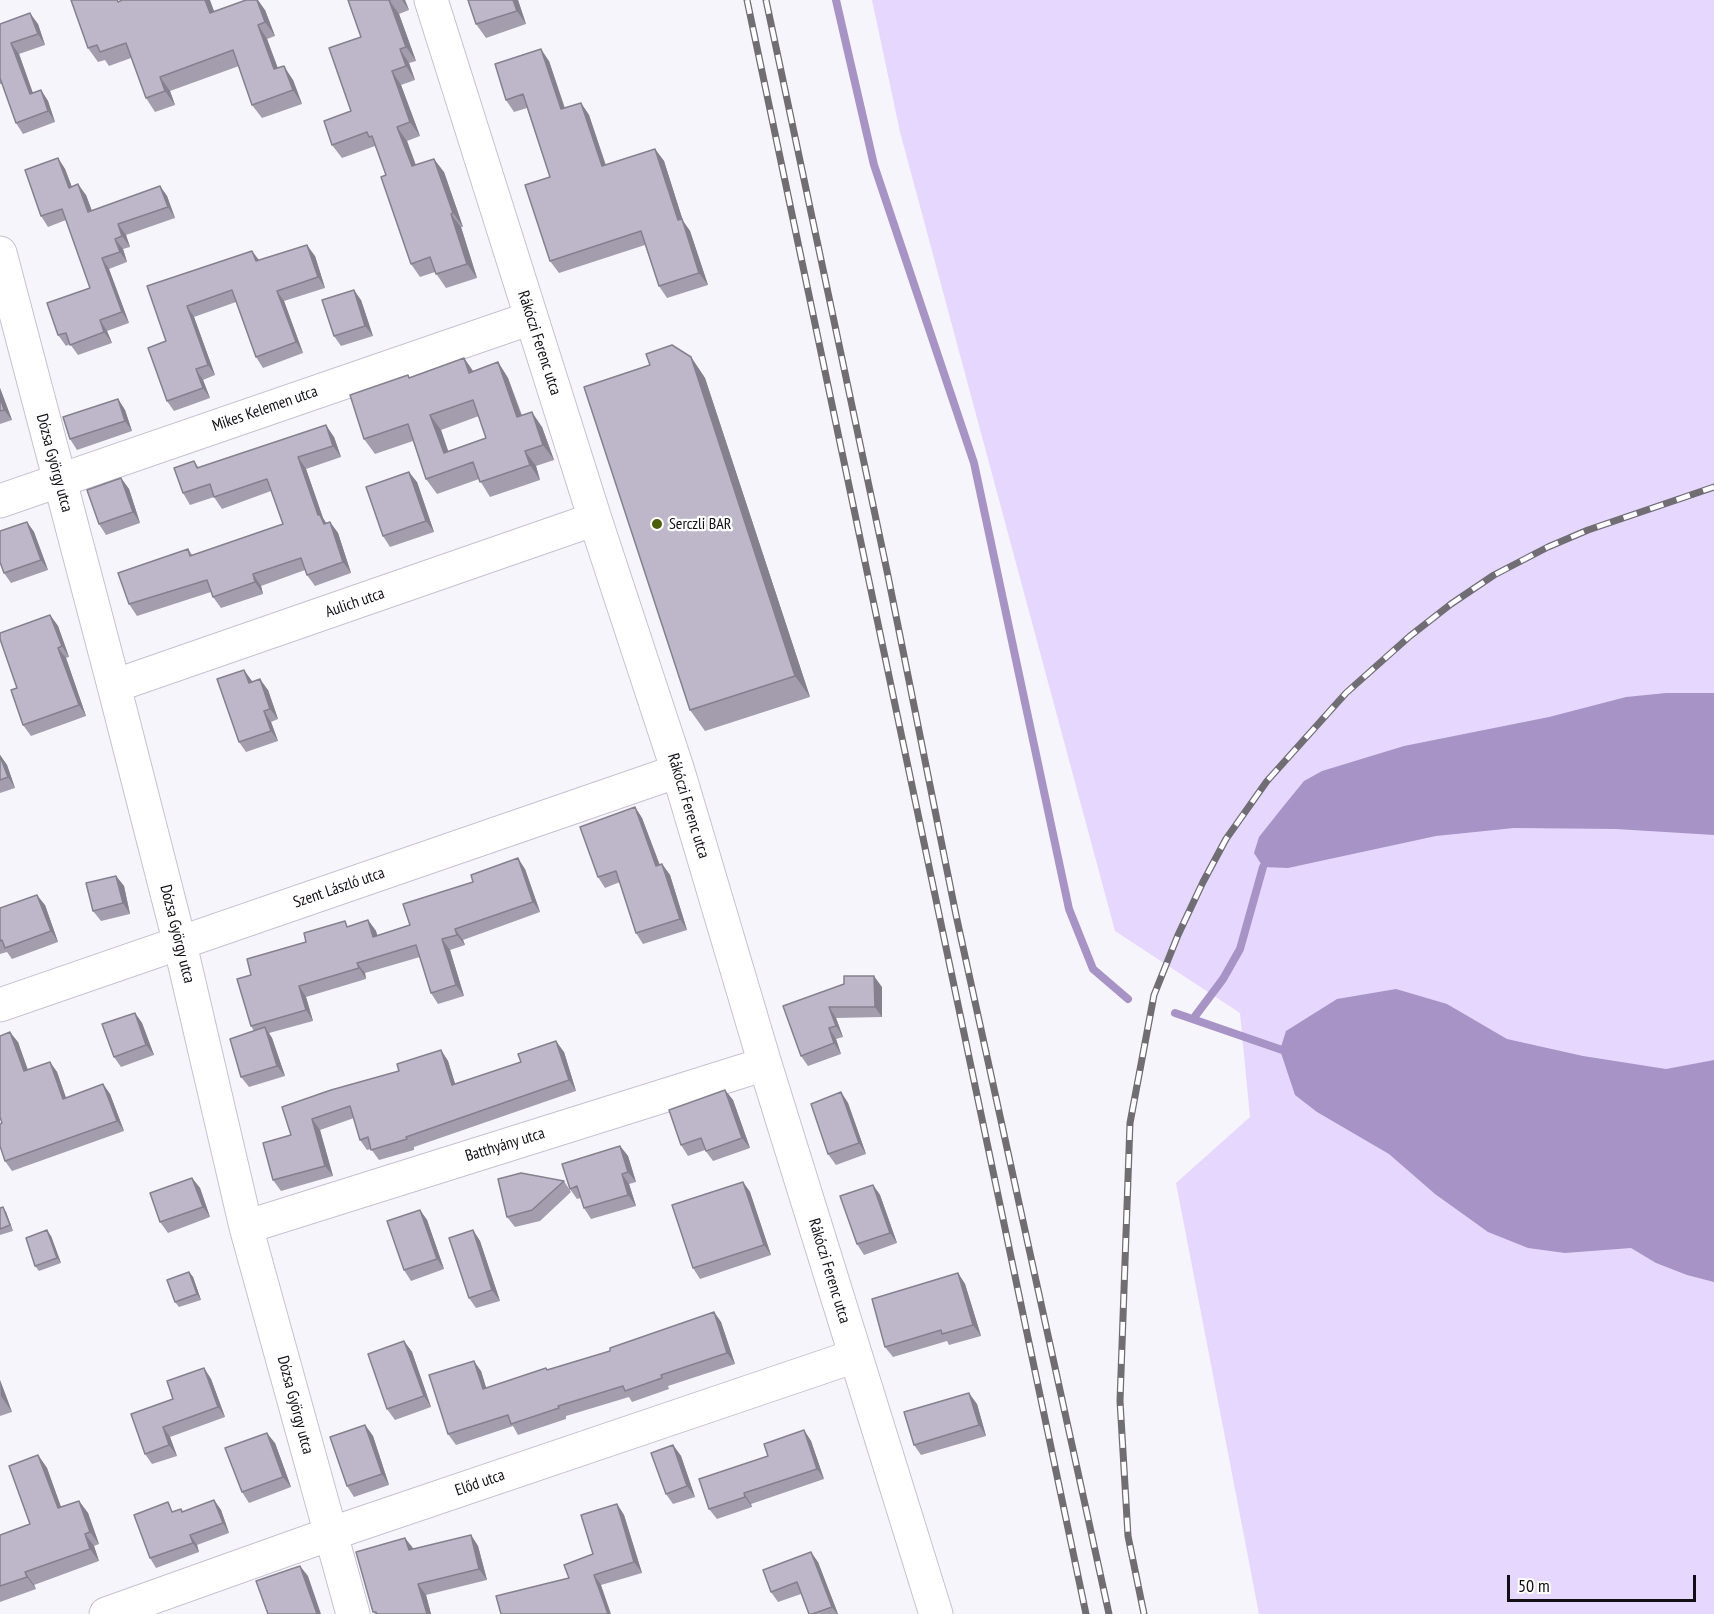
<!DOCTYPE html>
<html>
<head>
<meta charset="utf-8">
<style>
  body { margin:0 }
  #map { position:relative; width:1714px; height:1614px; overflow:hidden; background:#f7f5fc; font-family:"PT Sans Narrow",sans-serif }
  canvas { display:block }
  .scale { position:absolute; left:1507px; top:1575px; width:189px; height:27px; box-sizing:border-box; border:3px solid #110e14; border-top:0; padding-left:8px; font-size:18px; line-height:21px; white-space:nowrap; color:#110e14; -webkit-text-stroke:4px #fff; paint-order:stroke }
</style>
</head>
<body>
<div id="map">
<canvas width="1714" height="1614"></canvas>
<div class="scale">50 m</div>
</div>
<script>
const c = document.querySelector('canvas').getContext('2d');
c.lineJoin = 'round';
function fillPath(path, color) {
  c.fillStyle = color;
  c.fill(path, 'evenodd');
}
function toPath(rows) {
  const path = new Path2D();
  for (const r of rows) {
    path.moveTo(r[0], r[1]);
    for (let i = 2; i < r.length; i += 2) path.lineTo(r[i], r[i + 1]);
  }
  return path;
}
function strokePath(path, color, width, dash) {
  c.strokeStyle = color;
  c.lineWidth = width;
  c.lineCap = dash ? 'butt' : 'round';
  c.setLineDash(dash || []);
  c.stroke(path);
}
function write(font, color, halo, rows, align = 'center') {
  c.font = font + ' "PT Sans Narrow",sans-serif';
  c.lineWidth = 4.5;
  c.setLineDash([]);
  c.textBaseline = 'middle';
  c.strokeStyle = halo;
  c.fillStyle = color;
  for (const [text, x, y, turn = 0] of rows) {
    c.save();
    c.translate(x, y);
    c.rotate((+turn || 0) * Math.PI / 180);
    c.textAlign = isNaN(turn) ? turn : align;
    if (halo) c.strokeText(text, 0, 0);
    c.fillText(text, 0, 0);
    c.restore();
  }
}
fillPath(toPath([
  [872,0,1714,0,1714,1614,1259,1614,1176,1183,1250,1117,1240,1013,1115,931,900,132]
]), '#e6d7ff');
fillPath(toPath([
  [1666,693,1714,693,1714,835,1616,829,1514,828,1436,836,1288,868,1263,867,1254,853,1259,837,1282,808,1304,781,1322,771,1404,746,1549,717,1626,697],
  [1396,989,1447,1004,1507,1039,1583,1056,1666,1069,1714,1060,1714,1282,1687,1275,1656,1263,1631,1248,1565,1253,1528,1248,1488,1232,1435,1194,1389,1154,1317,1112,1295,1095,1280,1050,1286,1031,1337,999]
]), '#a893c6');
strokePath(toPath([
  [836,0,874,165,974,463,1069,909,1093,969,1128,999],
  [1175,1013,1288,1052],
  [1193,1019,1223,979,1240,949,1263,867]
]), '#a893c6', 8);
const minor = toPath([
  [431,0,595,519,678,771,765,1064,936,1614],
  [0,253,114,686,180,944,246,1227,353,1614],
  [0,501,531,318],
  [114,686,595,519],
  [0,1005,678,771],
  [246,1227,765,1064],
  [106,1614,330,1534,855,1356]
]);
strokePath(minor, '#c7c0d2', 35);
strokePath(minor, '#fff', 33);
const rail = toPath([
  [747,0,1086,1614],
  [766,0,887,571,956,915,1109,1614],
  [1144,1614,1128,1536,1120,1401,1130,1123,1154,995,1178,935,1203,882,1226,839,1267,781,1346,693,1410,636,1451,604,1494,575,1548,547,1588,530,1714,487]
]);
strokePath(rail, '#706d73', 7);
strokePath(rail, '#fff', 4.5, [14]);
fillPath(toPath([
  [348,0,405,0,409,10,399,14,416,61,409,63,415,80,401,85,420,136,407,141,416,165,444,172,463,227,461,227,477,278,446,288,435,272,420,277,411,264,386,175,375,146,342,158,332,145,351,111,361,37],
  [518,0,526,24,486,38,476,24],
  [265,10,275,36,267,39,278,68,293,80,302,104,262,118,252,105,239,66,170,91,175,105,155,112,146,98,131,58,109,66,105,60,98,62,88,48,214,11],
  [0,24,38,24,45,45,19,54,33,93,41,90,48,101,55,122,23,134,16,123,2,84,0,84],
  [549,61,565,108,581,103,589,115,606,165,655,149,664,161,683,221,690,231,708,285,667,298,659,286,645,245,559,273,550,261,550,177,527,108,514,112,506,100],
  [58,158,65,169,72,187,86,195,92,211,160,186,167,196,175,218,126,235,130,247,123,249,127,262,109,269,129,323,107,331,112,343,78,355,70,344,66,346,58,335,90,288,66,220,48,227,41,216],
  [252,251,259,260,315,256,325,288,284,301,303,353,263,368,256,357,236,302,194,317,215,375,203,380,210,398,174,411,167,401,166,341,147,286],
  [361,300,373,336,341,346,334,336],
  [691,357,705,378,810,697,705,731,690,710],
  [464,358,473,371,498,362,508,378,522,415,542,427,554,460,536,466,540,480,490,497,479,479,437,494,426,479,413,441,375,454,364,439,410,378],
  [479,416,486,438,448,451,441,430],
  [0,388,12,420,0,424],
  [118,399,125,410,132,431,77,450,70,439],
  [334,437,341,457,306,469,323,518,326,523,330,522,338,533,351,573,315,586,307,575,305,570,261,586,263,594,221,608,213,597,211,592,137,616,129,604,188,549,193,556,283,524,271,491,222,509,214,497,190,505,183,493,194,461,199,468],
  [121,478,129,489,140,523,106,535,99,524],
  [417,482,434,532,390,547,383,536],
  [27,522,34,532,48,570,11,583,4,573],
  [50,615,58,626,69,657,66,658,86,716,31,736,23,725,17,688],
  [244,670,252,682,268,690,278,719,271,722,278,741,246,752,239,742],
  [0,755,7,765,15,788,0,793],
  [635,807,642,818,660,865,662,864,670,875,687,930,643,944,636,933,620,882,605,888,598,877],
  [525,869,540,912,463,940,465,945,450,950,464,996,438,1004,431,993,420,957,365,973,366,979,306,997,313,1021,269,1033,272,1038,285,1076,249,1087,241,1077,254,1031,251,1026,251,975,306,942,349,926,368,920,376,931,377,936,410,925],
  [116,876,124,886,130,914,101,921,93,911],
  [45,905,58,942,12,959,7,952,0,954,0,908],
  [882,987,882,1017,836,1018,843,1037,836,1039,841,1054,808,1066,801,1056,783,1006],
  [135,1013,142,1023,154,1055,121,1067,114,1057],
  [18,1042,27,1070,50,1062,57,1072,66,1098,103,1084,110,1094,124,1131,12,1171,5,1161,2,1123],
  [441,1050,448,1061,455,1084,564,1052,576,1091,414,1147,414,1150,379,1160,371,1149,367,1150,360,1140,354,1118,320,1130,333,1176,281,1191,273,1180,291,1135,282,1107,399,1071],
  [725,1090,733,1100,750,1148,713,1161,705,1150,688,1156,681,1145],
  [841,1092,848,1103,866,1154,836,1165,828,1154],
  [620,1146,628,1156,636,1182,629,1184,636,1206,591,1219,584,1208,581,1198,577,1199,570,1189],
  [192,1178,200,1188,210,1217,168,1233,160,1222],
  [564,1181,571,1192,540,1221,515,1227,507,1217],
  [743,1182,750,1192,771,1255,700,1279,693,1268],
  [873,1185,880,1195,897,1243,864,1255,857,1244],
  [0,1208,6,1212,13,1231,0,1235],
  [420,1210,427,1220,444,1269,411,1281,404,1270],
  [473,1230,480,1241,500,1301,476,1308,469,1298],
  [51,1236,61,1263,39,1271,35,1266],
  [189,1272,193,1277,201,1300,179,1307,175,1302],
  [958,1273,965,1284,981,1336,949,1345,947,1341,893,1357,885,1347],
  [714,1312,721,1322,735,1364,668,1386,669,1389,632,1402,629,1397,566,1416,566,1419,518,1435,513,1426,456,1445,448,1434,481,1371,486,1388,610,1351],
  [404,1341,412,1352,431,1407,395,1420,387,1409],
  [204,1368,211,1379,225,1417,170,1437,177,1456,152,1464,145,1454,173,1399],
  [0,1380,12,1412,0,1416],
  [977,1404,986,1436,921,1455,914,1445],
  [365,1425,373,1436,389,1485,354,1497,347,1486],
  [804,1430,811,1441,824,1479,751,1504,752,1507,717,1519,709,1509,768,1456],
  [275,1443,291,1487,249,1503,242,1492],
  [673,1445,681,1456,695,1497,673,1504,666,1494],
  [38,1455,47,1468,61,1507,79,1501,88,1513,99,1544,94,1546,99,1561,34,1585,36,1589,0,1602,0,1535,30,1524],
  [214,1500,221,1510,229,1533,197,1545,199,1552,156,1568,150,1558,174,1511,181,1509,183,1512],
  [617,1504,624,1515,642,1573,601,1585,569,1578,593,1554],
  [471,1535,478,1546,487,1580,426,1595,431,1614,375,1614,373,1612,413,1549],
  [818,1562,838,1614,809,1614,801,1594,778,1602,771,1592]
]), '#a39dad');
fillPath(toPath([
  [205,0,210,0,220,27,210,13],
  [257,0,258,0,265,10,275,36,265,22],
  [389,0,399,14,416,61,406,47],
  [402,0,405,0,409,10],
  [513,0,518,0,526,24,517,11],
  [30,13,38,24,45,45,38,34],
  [258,25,267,39,283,83,274,69],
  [11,43,19,54,37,105,30,94],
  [400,49,409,63,415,80,406,66],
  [541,49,549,61,569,122,561,109],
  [284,66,293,80,302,104,293,90],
  [392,71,401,85,420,136,410,122],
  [160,77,170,91,175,105,165,91],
  [41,90,48,101,55,122,48,111],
  [581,103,589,115,610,179,602,166],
  [397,127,407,141,421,180,412,166],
  [655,149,664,161,683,221,690,231,708,285,699,273,678,220],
  [58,158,65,169,76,198,69,188],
  [434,159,444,172,463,227,453,213],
  [78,184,86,195,96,222,88,212],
  [160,186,167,196,175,218,168,207],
  [451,214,461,227,477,278,467,264],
  [118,224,126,235,130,247,122,236],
  [115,239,123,249,127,262,120,252],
  [307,245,315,256,325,288,318,277],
  [252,251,260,262,256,261],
  [102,258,109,269,129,323,122,312],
  [354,290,361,300,373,336,365,326],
  [277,291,284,301,303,353,296,342],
  [187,306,194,317,215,375,208,365],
  [100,320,107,331,112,343,104,332],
  [691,357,705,378,810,697,795,676],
  [464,358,475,374,469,373],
  [498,362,508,378,527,432,517,417],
  [196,369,203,380,210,398,203,388],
  [0,388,12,420,4,410,0,397],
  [118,399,125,410,132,431,125,421],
  [532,412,542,427,554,460,543,445],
  [430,415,441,430,454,468,444,453],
  [326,425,334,437,341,457,333,446],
  [525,451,536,466,540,480,530,465],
  [298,457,306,469,323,518,328,526,332,535,318,515],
  [409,472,417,482,434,532,426,521],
  [121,478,129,489,140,523,133,512],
  [27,522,34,532,48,570,41,560],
  [330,522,338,533,351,573,343,562],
  [253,574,261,586,263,594,255,582],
  [50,615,58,626,69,657,62,646],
  [58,648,66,658,86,716,79,705],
  [244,670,252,681,256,694,249,683],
  [260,679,268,690,278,719,270,709],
  [264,711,271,722,278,741,271,731],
  [0,755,7,765,15,788,8,777],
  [635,807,642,818,664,877,656,866],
  [518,858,525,869,540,912,533,902],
  [662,864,670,875,687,930,680,919],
  [116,876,124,886,130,914,123,903],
  [37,895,45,905,58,942,51,931],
  [368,920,376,931,381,947,373,937],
  [455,929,463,940,465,945,457,935],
  [442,939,450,950,464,996,456,985],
  [357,963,365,973,366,979,359,968],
  [874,976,882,987,882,1017,875,1007],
  [299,986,306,997,313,1021,306,1010],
  [829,1007,836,1018,843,1037,836,1026],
  [135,1013,142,1023,154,1055,146,1045],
  [265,1027,272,1038,285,1076,277,1066],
  [829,1028,836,1039,841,1054,834,1043],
  [10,1032,18,1042,32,1081,24,1071],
  [556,1041,564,1052,576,1091,569,1080],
  [441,1050,448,1061,459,1096,452,1085],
  [50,1062,57,1072,70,1109,63,1099],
  [103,1084,110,1094,124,1131,117,1121],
  [725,1090,733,1100,750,1148,742,1138],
  [841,1092,848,1103,866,1154,859,1143],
  [312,1119,320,1130,333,1176,325,1166],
  [620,1146,628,1156,636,1182,628,1172],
  [622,1174,629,1184,636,1206,628,1195],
  [192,1178,200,1188,210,1217,203,1207],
  [743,1182,750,1192,771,1255,764,1245],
  [873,1185,880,1195,897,1243,890,1233],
  [3,1207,6,1212,13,1231,10,1225],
  [420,1210,427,1220,444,1269,437,1259],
  [47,1230,51,1236,61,1263,57,1258],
  [473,1230,480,1241,500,1301,492,1290],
  [189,1272,193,1277,201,1300,197,1294],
  [958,1273,965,1284,981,1336,973,1325],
  [714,1312,721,1322,735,1364,727,1353],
  [404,1341,412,1352,431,1407,424,1396],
  [474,1361,481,1371,490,1400,483,1389],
  [204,1368,211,1379,225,1417,218,1407],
  [0,1380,12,1412,1,1396],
  [969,1393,977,1404,986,1436,979,1425],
  [365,1425,373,1436,389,1485,382,1474],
  [163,1427,170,1437,177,1456,169,1445],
  [804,1430,811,1441,824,1479,817,1469],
  [267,1433,275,1443,291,1487,283,1477],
  [673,1445,681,1456,695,1497,687,1486],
  [38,1455,47,1468,66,1521,58,1508],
  [744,1493,751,1504,752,1507,745,1497],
  [214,1500,221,1510,229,1533,223,1523],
  [79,1501,88,1513,99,1544,90,1532],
  [617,1504,624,1515,642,1573,634,1562],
  [85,1534,94,1546,99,1561,90,1549],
  [190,1535,197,1545,199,1552,193,1543],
  [471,1535,478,1546,487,1580,479,1569],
  [405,1538,413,1548,416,1561,409,1550],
  [811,1552,818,1562,838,1614,837,1614,832,1607],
  [300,1566,308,1576,321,1614,317,1614],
  [25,1572,34,1585,36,1589,27,1577],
  [594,1575,601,1585,611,1614,608,1614],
  [418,1584,426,1595,431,1614,427,1614]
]), '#85808d');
const building = toPath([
  [71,0,117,0,118,2,122,0,205,0,210,13,246,0,257,0,265,22,258,25,274,69,284,66,293,90,252,105,233,50,160,77,165,91,146,98,126,43,100,52,97,45,88,48,71,0],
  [348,0,390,0,389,0,406,47,400,49,406,66,392,71,410,122,397,127,412,166,434,159,453,213,451,214,467,264,436,274,430,257,411,264,381,177,386,175,372,136,369,137,367,132,332,145,324,121,351,111,329,48,361,37,348,0],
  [468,0,513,0,517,11,476,24,468,0],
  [30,13,38,34,11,43,30,94,41,90,48,111,16,123,0,78,0,24,30,13],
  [541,49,561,109,581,103,602,166,655,149,678,220,682,219,699,273,659,286,641,231,550,261,525,185,550,177,523,94,506,100,495,64,541,49],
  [58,158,69,188,78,184,88,212,160,186,168,207,118,224,122,236,115,239,120,252,102,258,122,312,100,320,104,332,70,345,66,333,58,335,47,303,90,288,62,209,41,216,25,170,58,158],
  [307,245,318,277,277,291,296,342,256,357,232,290,187,306,208,365,196,369,203,388,167,401,148,348,166,341,147,286,252,251,256,261,307,245],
  [354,290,365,326,334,336,322,300,354,290],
  [672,345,691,357,795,676,690,710,584,387,650,365,646,354,672,345],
  [464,358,469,373,498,362,517,417,532,412,543,445,525,451,530,465,480,482,473,462,426,479,408,424,364,439,350,395,408,375,409,378,464,358],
  [473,400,486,438,444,453,430,415,473,400],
  [0,397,4,410,0,411,0,397],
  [118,399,125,421,70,439,63,417,118,399],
  [326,425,333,446,298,457,318,515,320,515,324,524,330,522,343,562,307,575,301,558,253,574,255,582,213,597,207,580,129,604,118,573,188,549,190,556,283,524,267,479,214,497,210,484,183,493,174,468,194,461,197,468,326,425],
  [409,472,426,521,383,536,366,487,409,472],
  [121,478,133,512,99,524,87,490,121,478],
  [27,522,41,560,4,573,0,562,0,531,27,522],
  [50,615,62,646,58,648,79,705,23,725,11,690,17,688,0,639,0,633,50,615],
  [244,670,249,683,260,679,270,709,264,711,271,731,239,742,217,679,244,670],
  [0,756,8,777,0,780,0,756],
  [635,807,656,866,662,864,680,919,636,933,616,871,598,877,580,827,635,807],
  [518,858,533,902,455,929,457,935,442,939,456,985,431,993,416,945,357,963,359,968,299,986,306,1010,251,1026,237,979,251,975,247,959,306,942,304,933,345,921,347,927,368,920,373,937,410,925,403,904,473,882,471,875,518,858],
  [116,876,123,903,93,911,86,883,116,876],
  [37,895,51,931,5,948,2,940,0,941,0,908,37,895],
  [844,976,874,976,875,1007,829,1007,836,1026,829,1028,834,1043,801,1056,783,1006,844,984,844,976],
  [135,1013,146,1045,114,1057,102,1024,135,1013],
  [265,1027,277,1066,241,1077,230,1039,265,1027],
  [10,1032,24,1071,50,1062,63,1099,103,1084,117,1121,5,1161,0,1146,0,1124,2,1123,0,1117,0,1036,10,1032],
  [556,1041,569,1080,406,1137,407,1139,371,1150,368,1137,360,1140,350,1106,312,1119,325,1166,273,1180,263,1143,291,1135,282,1107,331,1090,399,1071,397,1064,441,1050,452,1085,521,1062,518,1054,556,1041],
  [725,1090,742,1138,706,1151,701,1138,681,1145,669,1110,725,1090],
  [841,1092,859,1143,828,1154,811,1104,841,1092],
  [620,1146,628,1172,622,1174,628,1195,584,1208,577,1186,570,1189,562,1164,620,1146],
  [521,1173,564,1181,532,1210,507,1217,498,1179,521,1173],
  [192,1178,203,1207,160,1222,150,1193,192,1178],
  [743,1182,764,1245,693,1268,672,1205,743,1182],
  [873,1185,890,1233,857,1244,840,1196,873,1185],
  [3,1207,10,1225,0,1229,0,1208,3,1207],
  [420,1210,437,1259,404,1270,387,1221,420,1210],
  [47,1230,57,1258,35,1266,26,1238,47,1230],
  [473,1230,492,1290,469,1298,449,1238,473,1230],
  [189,1272,197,1294,175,1302,167,1280,189,1272],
  [958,1273,973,1325,942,1334,941,1330,885,1347,872,1299,958,1273],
  [714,1312,727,1353,661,1375,662,1378,625,1391,623,1386,558,1406,559,1408,511,1424,508,1415,448,1434,429,1375,474,1361,483,1389,546,1368,547,1370,610,1351,610,1348,714,1312],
  [404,1341,424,1396,387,1409,368,1354,404,1341],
  [204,1368,218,1407,163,1427,169,1445,145,1454,131,1414,173,1399,167,1381,204,1368],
  [969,1393,979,1425,914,1445,904,1412,969,1393],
  [365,1425,382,1474,347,1486,330,1437,365,1425],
  [804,1430,817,1469,744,1493,745,1497,709,1509,699,1479,768,1456,764,1444,804,1430],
  [267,1433,283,1477,242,1492,225,1448,267,1433],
  [673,1445,687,1486,666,1494,651,1453,673,1445],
  [38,1455,58,1508,79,1501,90,1532,85,1534,90,1549,25,1572,27,1577,0,1586,0,1535,30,1524,9,1466,38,1455],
  [214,1500,223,1523,190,1535,193,1543,150,1558,134,1515,168,1502,172,1512,181,1509,182,1512,214,1500],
  [617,1504,634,1562,594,1575,608,1614,501,1614,496,1596,569,1578,564,1565,593,1554,581,1515,617,1504],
  [471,1535,479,1569,418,1584,427,1614,377,1614,376,1612,373,1612,356,1552,405,1538,409,1550,471,1535],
  [811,1552,832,1607,812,1614,809,1614,797,1582,771,1592,763,1570,811,1552],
  [300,1566,317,1614,268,1614,256,1581,300,1566]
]);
fillPath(building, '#beb7c9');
strokePath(building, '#85808d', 1.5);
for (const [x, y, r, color] of [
  [657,524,6,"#4b5f07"]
]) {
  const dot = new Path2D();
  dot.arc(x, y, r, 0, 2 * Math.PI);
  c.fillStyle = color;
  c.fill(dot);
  strokePath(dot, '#fff', 2);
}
write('16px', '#110e14', '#fff', [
  ["Rákóczi Ferenc utca",539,343,72],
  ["Mikes Kelemen utca",265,409,-19],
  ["Dózsa György utca",54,463,75],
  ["Aulich utca",355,603,-19],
  ["Rákóczi Ferenc utca",688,806,73],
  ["Szent László utca",339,888,-19],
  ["Dózsa György utca",177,934,76],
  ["Batthyány utca",505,1145,-17],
  ["Rákóczi Ferenc utca",829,1271,73],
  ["Dózsa György utca",295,1405,75],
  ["Előd utca",480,1483,-19]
]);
write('16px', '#110e14', '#fff', [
  ["Serczli BAR",669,524]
], 'left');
</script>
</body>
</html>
